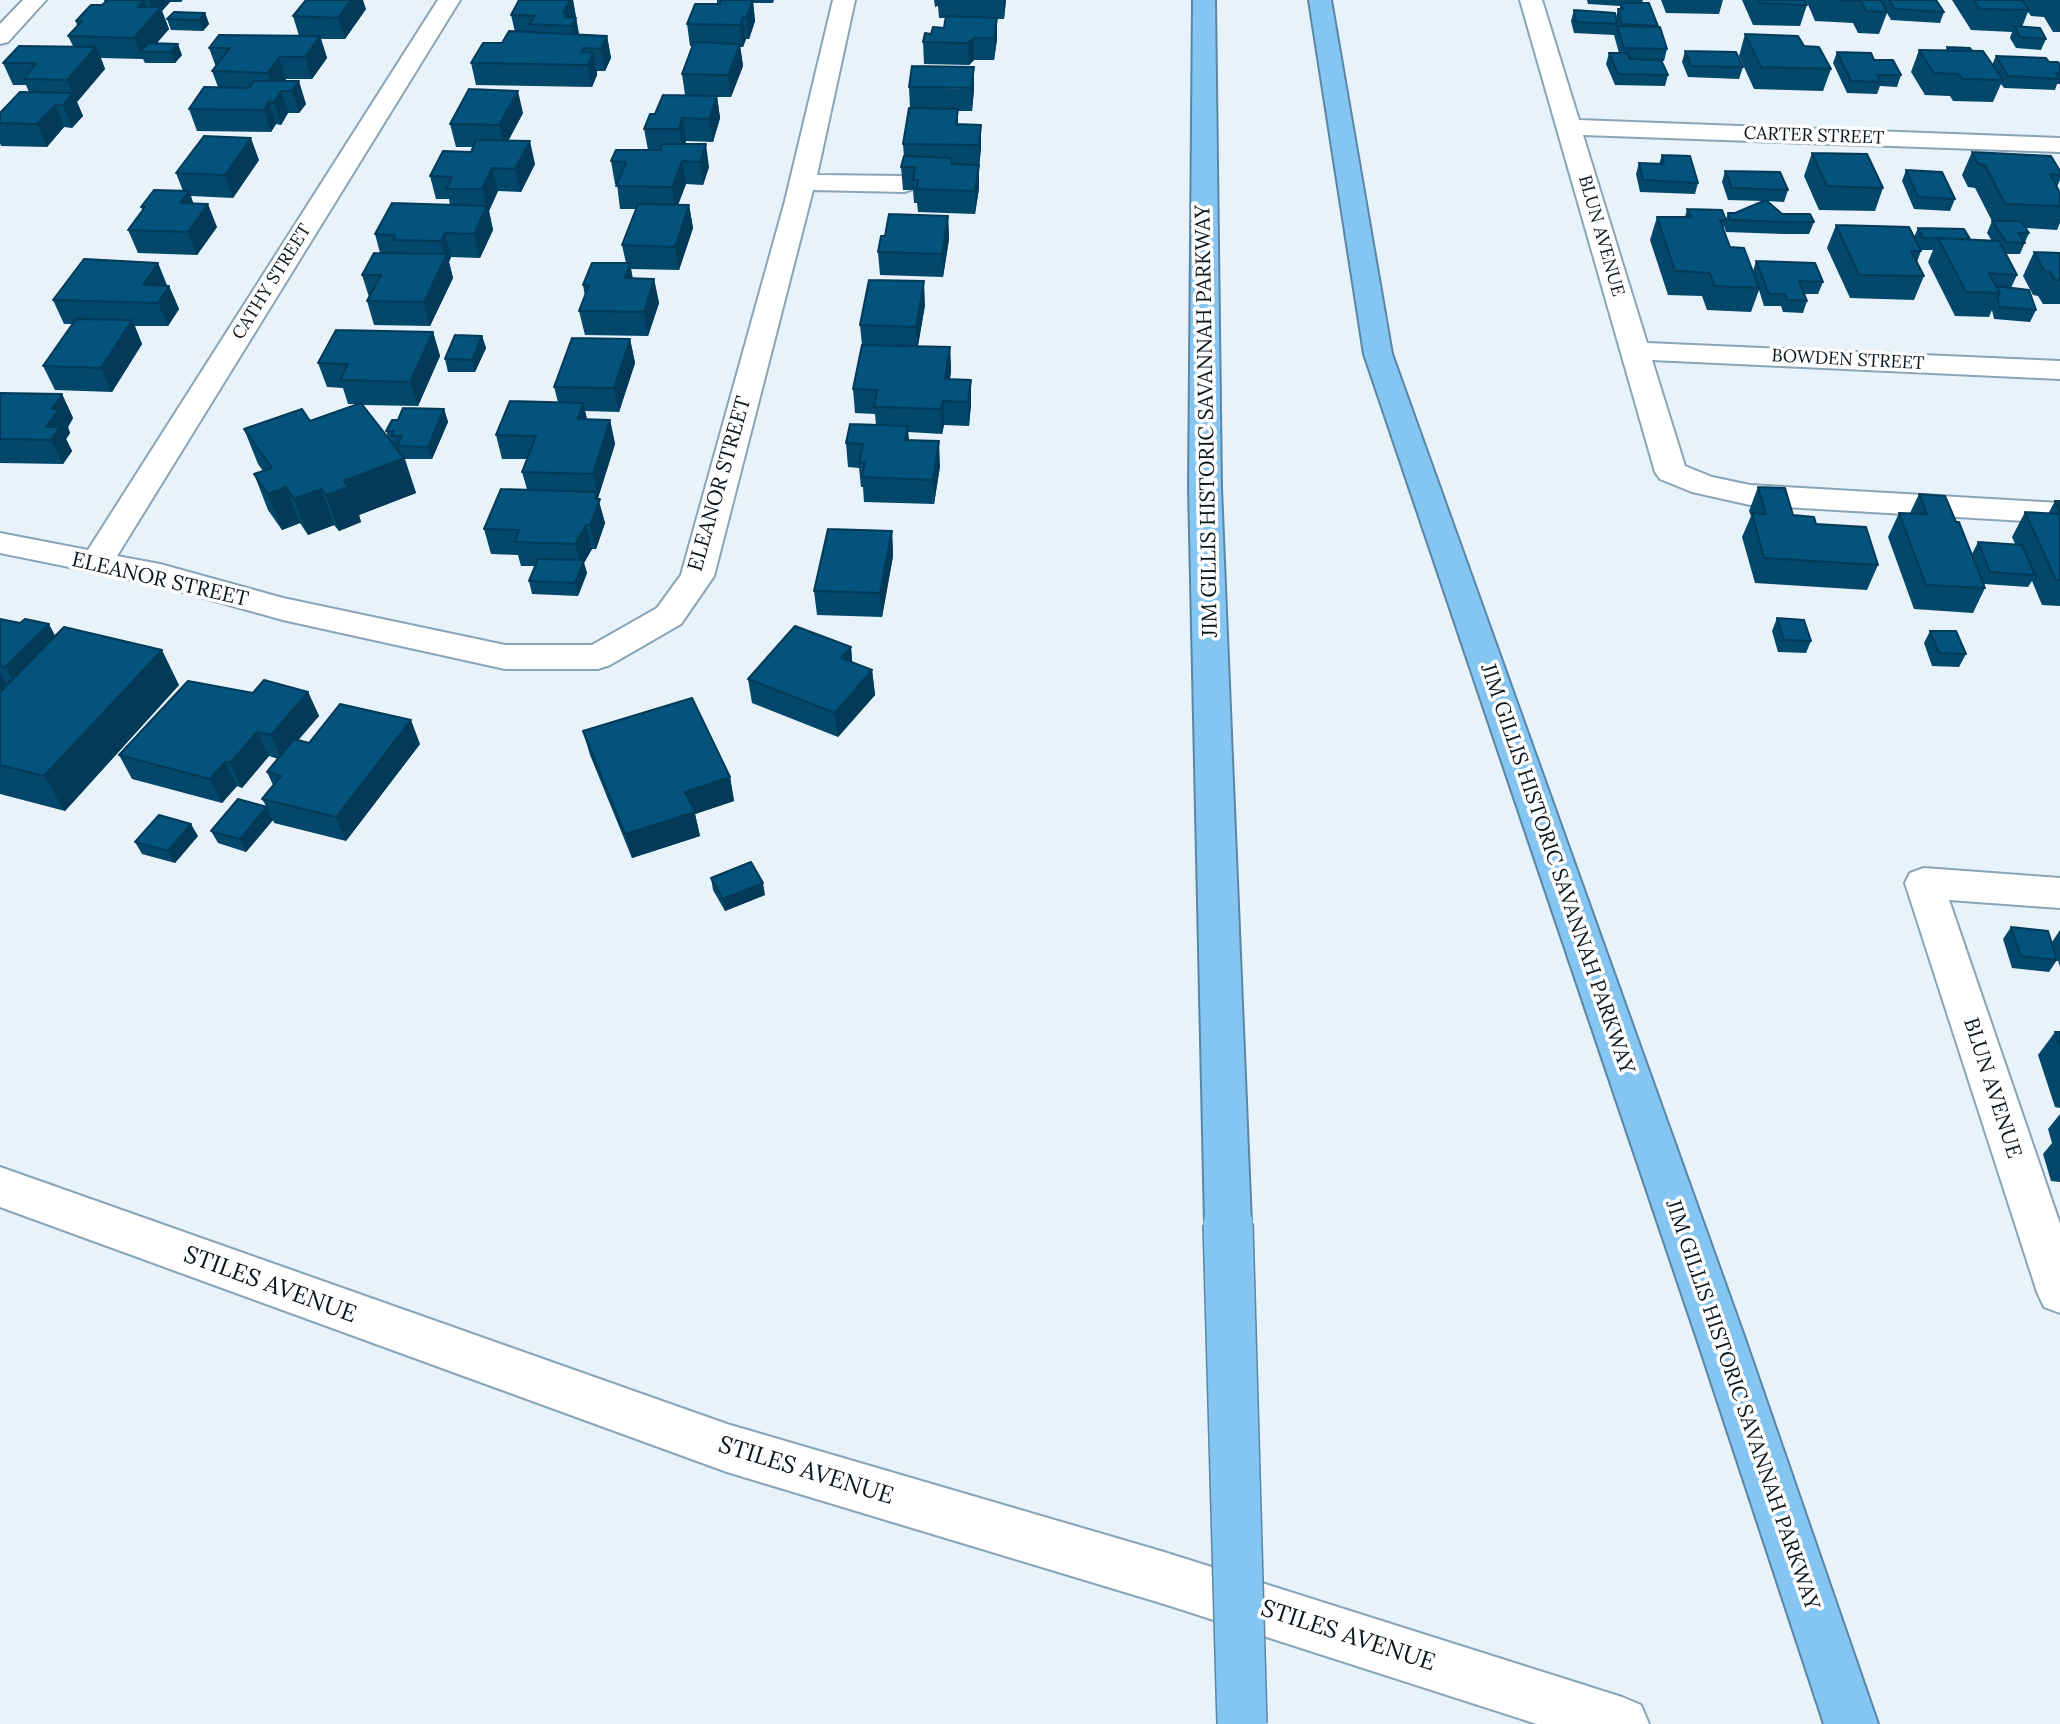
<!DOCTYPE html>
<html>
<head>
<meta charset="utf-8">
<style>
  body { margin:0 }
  canvas { display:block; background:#e7f2fa }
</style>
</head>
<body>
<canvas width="2060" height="1724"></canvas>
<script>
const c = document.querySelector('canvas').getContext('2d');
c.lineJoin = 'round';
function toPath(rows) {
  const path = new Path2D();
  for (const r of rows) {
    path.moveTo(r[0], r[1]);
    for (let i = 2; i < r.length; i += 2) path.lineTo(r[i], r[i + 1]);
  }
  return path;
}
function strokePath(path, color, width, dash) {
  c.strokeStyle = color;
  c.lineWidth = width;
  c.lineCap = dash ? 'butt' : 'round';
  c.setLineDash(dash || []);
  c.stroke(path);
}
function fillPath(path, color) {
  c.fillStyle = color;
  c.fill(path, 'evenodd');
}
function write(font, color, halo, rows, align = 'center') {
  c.font = font + ' Lora,serif';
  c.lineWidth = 7;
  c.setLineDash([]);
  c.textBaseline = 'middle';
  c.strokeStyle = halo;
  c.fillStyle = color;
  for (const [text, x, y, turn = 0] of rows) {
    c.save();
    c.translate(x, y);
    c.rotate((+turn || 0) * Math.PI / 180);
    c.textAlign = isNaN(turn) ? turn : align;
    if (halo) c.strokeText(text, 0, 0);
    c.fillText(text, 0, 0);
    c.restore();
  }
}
const minor = toPath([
  [23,0,46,0,8,42,0,44,0,24,23,0],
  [438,0,460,0,117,556,160,564,283,598,505,645,592,645,657,608,681,575,785,201,833,0,855,0,817,175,904,176,913,179,917,184,913,189,904,192,813,190,714,576,681,624,610,665,598,669,505,669,283,620,158,585,0,553,0,533,88,550,438,0],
  [1520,0,1542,0,1579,120,2060,138,2060,152,1583,135,1647,343,2060,361,2060,379,1652,360,1685,466,1712,477,1750,485,2060,503,2060,523,1750,505,1692,492,1660,479,1655,472,1520,0],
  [1924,868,2060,878,2060,908,1949,900,2060,1224,2060,1313,2044,1307,2037,1292,1905,883,1910,873,1924,868],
  [0,1167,727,1424,1164,1552,1622,1697,1641,1705,1649,1724,1537,1724,1164,1604,727,1472,0,1207,0,1167]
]);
const highway = toPath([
  [1193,0,1215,0,1221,488,1251,1224,1244,1238,1228,1244,1212,1238,1205,1224,1189,488,1193,0],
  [1309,0,1331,0,1392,354,1744,1336,1878,1724,1824,1724,1696,1336,1364,354,1309,0]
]);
strokePath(minor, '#8aa4b7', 4);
strokePath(highway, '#5a87a6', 4);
fillPath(minor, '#fff');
fillPath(highway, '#85c5f1');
const highwayBridge = toPath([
  [1228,1224,1242,1724]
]);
strokePath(highwayBridge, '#5a87a6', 52, []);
strokePath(highwayBridge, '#85c5f1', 49);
fillPath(toPath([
  [104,0,183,0,181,2,170,2,162,11,169,29,157,43,182,55,175,63,145,63,143,59,101,58,105,69,77,102,83,116,72,128,64,127,47,147,1,146,0,143,0,113,29,92,26,85,13,85,3,63,73,46,68,36,77,26,76,21,102,5,105,3],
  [573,0,579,35,607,36,611,58,605,71,597,71,597,75,592,87,476,85,471,63,502,43,515,32,511,15],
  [717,0,774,0,773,3,753,3,755,21,749,39,746,39,743,47,740,47,743,66,731,97,717,97,720,118,713,142,686,141,685,144,709,167,703,185,686,184,678,205,689,205,693,228,679,270,631,269,633,279,654,279,659,303,648,336,585,335,579,311,585,296,583,285,626,263,622,245,636,209,620,209,617,184,615,184,611,161,648,150,644,129,655,114,685,95,682,74,693,46,690,46,687,24,720,4,720,3,717,3],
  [934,0,1006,0,1004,19,997,19,997,39,994,60,974,60,969,65,924,64,923,42,931,34,944,28,945,18,939,18,938,6,935,7],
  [1587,0,1643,0,1642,3,1658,26,1667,49,1664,61,1661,61,1668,75,1665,86,1615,85,1606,64,1609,53,1619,53,1614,35,1574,33,1571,21,1574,10,1616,18,1618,9,1620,9,1620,6,1588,4],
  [1661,0,1723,0,1719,14,1666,13],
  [1742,0,1805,0,1807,5,1800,26,1753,25],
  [1806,0,1936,0,1944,12,1940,23,1891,20,1887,13,1879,34,1858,33,1853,23,1815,21],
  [1952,0,2060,0,2060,32,2053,32,2044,17,2031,16,2028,12,2022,27,2046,39,2041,50,2016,48,2010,38,2012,32,1971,30],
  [366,9,345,39,321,39,327,58,312,79,286,79,285,81,306,104,299,113,288,113,281,125,276,124,271,132,197,131,189,109,218,87,212,71,216,67,209,48,299,36,293,16],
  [205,13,209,24,203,31,171,30,167,19],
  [1745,34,1804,46,1831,69,1823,91,1754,89,1739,56],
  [1947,47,1972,51,1992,65,1996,56,2049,62,2060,65,2060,84,2057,84,2055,90,2004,88,2001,84,1993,102,1953,101,1950,96,1925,95,1911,72,1919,50,1946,51],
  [1685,51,1743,67,1739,79,1688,77,1682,62],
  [1837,52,1874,60,1901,75,1897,87,1880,86,1877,94,1847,93,1833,63],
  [909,87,974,89,972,111,958,111,958,124,981,147,979,168,979,188,975,214,918,212,917,203,914,203,913,190,903,190,901,167,904,157,903,144,910,108],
  [523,113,508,141,535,164,521,192,498,191,489,211,493,230,480,258,451,257,449,262,453,278,430,326,374,325,367,301,369,297,362,275,380,253,375,234,450,205,449,199,436,199,430,176,471,152,473,147,456,147,450,124],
  [1972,152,2060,171,2060,180,2057,187,2060,193,2060,223,2057,230,2026,228,2029,233,2020,254,2006,254,2017,275,2011,288,2036,310,2030,322,1994,319,1992,310,1989,317,1955,316,1928,262,1933,250,1920,250,1921,251,1917,262,1924,276,1914,300,1850,298,1827,248,1836,225,1914,237,1918,228,1969,240,1992,241,1987,233,1992,221,1975,188,1968,187,1962,175],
  [1812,153,1883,188,1875,211,1819,210,1804,176],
  [1662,155,1698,183,1695,194,1640,192,1636,174,1639,163,1659,164],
  [259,160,233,198,191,196,193,203,217,227,197,255,138,253,128,230,143,211,141,207,183,191,176,173],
  [1906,170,1955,199,1950,211,1914,209,1902,181],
  [1725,171,1788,190,1784,202,1767,201,1782,214,1814,222,1809,234,1784,234,1726,232,1724,226,1723,229,1730,247,1753,271,1756,261,1823,282,1818,294,1804,294,1807,301,1803,313,1783,312,1781,306,1764,306,1759,290,1751,312,1707,310,1702,296,1668,295,1650,240,1657,217,1685,217,1687,209,1726,219,1728,213,1735,213,1764,201,1728,200,1722,182],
  [948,216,949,239,943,277,880,275,878,252,885,236],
  [2034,252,2060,253,2060,304,2043,304,2038,296,2033,295,2023,276],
  [158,263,167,285,169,286,179,309,168,326,135,326,142,344,112,392,55,390,43,366,73,324,64,324,53,300],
  [925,305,918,346,950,347,951,371,950,380,971,404,969,426,944,425,942,434,908,432,909,440,940,466,934,504,864,502,863,487,861,487,859,468,848,467,846,443,876,425,875,414,855,413,853,389,862,345,860,325],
  [433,332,440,356,418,406,363,405,388,437,386,431,398,420,444,409,448,422,432,459,405,459,416,493,359,515,361,522,339,531,334,525,308,535,300,523,282,530,268,510,254,474,263,471,258,464,244,429,310,421,357,404,348,404,343,388,327,387,318,363],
  [482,336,486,348,475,372,448,372,445,359],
  [630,339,635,363,619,412,585,411,587,419,610,420,615,444,598,498,605,523,596,549,592,549,584,563,587,573,578,596,532,594,529,581,535,566,521,566,518,555,491,554,484,529,527,489,522,472,527,459,502,459,496,435,558,402,554,387],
  [0,393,62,394,73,418,68,427,70,433,66,439,72,451,63,464,0,463],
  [1758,487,1793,515,1816,524,1878,565,1867,590,1755,583,1742,537,1751,516,1749,511],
  [1919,494,1956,522,1972,554,1978,542,2015,544,2012,537,2025,512,2048,514,2055,501,2060,501,2060,606,2042,605,2032,581,2028,587,1984,584,1985,588,1973,613,1914,609,1888,537,1899,513,1910,513],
  [892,531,893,556,882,617,817,615,814,591],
  [1777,618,1811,641,1806,653,1778,652,1772,631],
  [0,619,55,636,179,685,65,811,0,794],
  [1930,631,1966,654,1959,667,1932,666,1924,643],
  [851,647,852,663,872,670,875,695,838,737,752,703,748,679],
  [308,692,319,716,298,740,309,743,420,744,346,841,274,823,273,820,246,852,218,843,211,831,266,806,262,799,273,785,267,772,278,759,269,756,242,788,237,786,222,803,132,779,119,755,253,693],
  [583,731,730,777,734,801,695,814,700,836,632,858,590,755],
  [198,836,175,863,142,854,135,842],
  [711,878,765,895,725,911,713,890],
  [2011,927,2057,960,2049,972,2012,968,2003,939],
  [2060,930,2060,967,2052,942],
  [2055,1032,2060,1032,2060,1108,2055,1107,2038,1055],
  [2060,1114,2060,1182,2051,1181,2043,1154,2052,1143,2048,1129]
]), '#03476b');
fillPath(toPath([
  [144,0,151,19,154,15,149,0,170,0,170,2,162,11,169,29,149,52,140,52,143,59,134,38,138,7],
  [351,0,363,0,366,9,345,39,338,18],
  [570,0,573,0,580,40,576,48,572,26,565,26,563,13],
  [753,0,755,21,749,39,746,18],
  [1003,0,1006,0,1004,19],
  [205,13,209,24,203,31,199,20],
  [743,17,746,39,743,47,740,25],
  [997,18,997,39,994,60,994,38],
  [320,36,327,58,312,79,305,57],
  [607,36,611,58,605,71,601,49],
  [974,38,974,60,969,65,968,43],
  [178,44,182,55,175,63,171,52],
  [740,44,743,66,731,97,728,75],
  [96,47,105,69,77,102,83,116,72,128,63,105,73,94,67,80],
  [593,53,597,75,592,87,588,65],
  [279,57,286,79,275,95,268,73],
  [974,67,974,89,972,111,971,88],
  [299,81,306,104,299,113,292,91],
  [281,91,288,113,281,125,274,102],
  [518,91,523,113,505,147,499,125],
  [717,96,720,118,713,142,709,119],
  [269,102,276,124,271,132,264,110],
  [55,105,64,127,47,147,37,124],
  [682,118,686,141,683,152,679,129],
  [981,125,981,147,979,168,979,145],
  [251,138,259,160,233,198,225,175],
  [530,141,535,164,521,192,515,169],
  [706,144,709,167,703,185,700,162],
  [682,161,686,184,676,210,672,187],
  [979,165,979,188,975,214,975,191],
  [492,168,498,191,489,211,493,230,480,258,474,234,487,208,482,189],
  [189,191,197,214,180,203],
  [208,204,217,227,197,255,188,232],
  [689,205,693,228,679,270,675,247],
  [948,216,949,239,943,277,942,254],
  [445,233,451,257,449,262,453,278,430,326,424,302,445,257,441,241],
  [158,263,167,287,143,285],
  [630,263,634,287,625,278],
  [654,279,659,303,648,336,644,312],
  [924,281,925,305,917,351,916,327],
  [169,286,179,309,168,326,158,303],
  [132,320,142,344,112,392,101,368],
  [433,332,440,356,418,406,410,382],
  [482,336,486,348,475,372,472,360],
  [630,339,635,363,619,412,614,388],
  [950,347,951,371,946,403,945,379],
  [971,380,971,404,969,426,968,402],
  [62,394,73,418,68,427,70,433,66,439,72,451,63,464,51,440,46,427,52,409],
  [943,401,944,425,942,434,941,409],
  [583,403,589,427,578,419],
  [444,409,448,422,432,459,428,447],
  [610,420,615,444,598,498,605,523,596,549,590,525,597,492,593,474],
  [908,426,909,450,905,440],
  [939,441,940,466,934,504,933,480],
  [404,458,416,493,359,515,361,522,339,531,326,495,344,481],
  [286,487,300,523,282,530,268,494],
  [321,489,334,525,308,535,294,499],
  [586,525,592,549,584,563,587,573,578,596,575,583,581,567,575,544],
  [892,531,893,556,882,617,880,593],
  [49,624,62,649,20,691,5,667],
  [851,647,853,671,841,658],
  [162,650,179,685,65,811,44,776],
  [872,670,875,695,838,737,835,713],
  [0,673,9,689,0,698],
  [308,692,319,716,282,759,271,735],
  [411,720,420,744,346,841,336,817],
  [257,732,269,756,242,788,230,763],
  [225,762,237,786,222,803,210,779],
  [730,777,734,801,695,814,700,836,632,858,625,834,685,792],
  [267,808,273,820,246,852,240,839],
  [191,824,198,836,175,863,168,851],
  [763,883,765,895,725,911,723,899]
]), '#023a57');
const building = toPath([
  [108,0,144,0,138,7,161,7,134,38,68,36,82,21,76,21,91,5,102,5,108,0],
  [306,0,351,0,338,18,293,16,306,0],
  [519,0,570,0,563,13,567,13,564,17,576,18,572,26,529,24,535,16,511,15,519,0],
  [721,0,753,0,746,18,743,17,740,25,687,24,695,4,720,4,721,0],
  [1758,0,1805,0,1807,5,1759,3,1758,0],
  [1838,0,1881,0,1887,12,1866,11,1861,1,1838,0],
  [1889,0,1936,0,1944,12,1895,9,1889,0],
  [1974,0,2022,0,2029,10,1979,9,1974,0],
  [1621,3,1649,3,1658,26,1622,24,1618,9,1623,9,1621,3],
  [1574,10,1615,13,1617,24,1576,22,1574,10],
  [174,12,205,13,199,20,167,19,174,12],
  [946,16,997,18,994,38,974,38,968,43,923,42,925,33,931,34,933,27,944,28,946,16],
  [1617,26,1660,27,1667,49,1624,48,1617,26],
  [2014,26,2040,28,2046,39,2020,37,2014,26],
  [509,31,607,36,601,49,583,48,582,52,593,53,588,65,471,63,483,43,502,43,509,31],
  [1745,34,1798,36,1804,46,1819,47,1831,69,1761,67,1745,34],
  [219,35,320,36,305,57,279,57,268,73,212,71,230,48,209,48,219,35],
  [694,42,740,44,728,75,682,74,694,42],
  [148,43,178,44,171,52,140,52,148,43],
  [19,46,96,47,67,80,24,79,36,63,3,63,19,46],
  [1947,47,1970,48,1972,51,1949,51,1947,47],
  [1919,50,1983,51,2003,80,1962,79,1959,74,1934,73,1919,50],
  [1685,51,1736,52,1743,67,1691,66,1685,51],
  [1837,52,1871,53,1874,60,1893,60,1901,75,1877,75,1881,82,1851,81,1837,52],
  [1609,53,1627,53,1630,59,1661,60,1668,75,1618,74,1609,53],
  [1996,56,2046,58,2049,62,2058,62,2060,65,2060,73,2056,73,2060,79,2008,76,1996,56],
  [912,66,974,67,971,88,909,87,912,66],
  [254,81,299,81,292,91,281,91,274,102,269,102,264,110,189,109,204,87,249,88,254,81],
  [469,89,518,91,499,125,450,124,469,89],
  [20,92,73,93,63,105,55,105,37,124,0,123,0,113,20,92],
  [663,95,717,96,709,119,682,118,679,129,644,129,650,114,655,114,663,95],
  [909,108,958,109,956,124,981,125,979,145,903,144,909,108],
  [204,136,251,138,225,175,176,173,204,136],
  [476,140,530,141,515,169,492,168,482,189,446,189,452,177,430,176,443,151,471,152,476,140],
  [662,144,706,144,700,162,682,161,672,187,616,186,626,162,611,161,616,150,660,150,662,144],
  [1972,152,2051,156,2060,171,2060,175,2050,174,2060,193,2060,206,2005,204,1985,165,1978,164,1972,152],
  [1812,153,1867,154,1883,188,1827,186,1812,153],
  [1662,155,1690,156,1698,183,1643,180,1639,163,1664,164,1662,155],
  [904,156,952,158,951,164,979,165,975,191,917,189,918,180,913,180,915,167,901,167,904,156],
  [1906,170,1942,172,1955,199,1918,197,1906,170],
  [1725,171,1780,172,1788,190,1732,188,1725,171],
  [154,190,189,191,180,203,208,204,188,232,128,230,145,207,141,207,154,190],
  [1766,200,1782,214,1810,214,1814,222,1788,222,1730,220,1728,213,1735,213,1766,200],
  [392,203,487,206,474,234,445,233,441,241,393,240,395,235,375,234,392,203],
  [638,204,689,205,675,247,622,245,638,204],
  [1687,209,1722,210,1726,220,1720,220,1730,247,1744,248,1759,288,1714,286,1710,273,1675,271,1657,217,1691,217,1687,209],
  [889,214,948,216,942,254,878,252,881,236,885,236,889,214],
  [1992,221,2021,221,2029,233,2018,233,2025,243,2006,242,1992,221],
  [1836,225,1909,227,1921,251,1911,251,1924,276,1859,275,1836,225],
  [1918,228,1964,229,1970,239,1923,238,1918,228],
  [1938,238,1999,241,2017,275,1989,273,2000,293,1966,292,1938,238],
  [2034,252,2060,253,2060,280,2055,280,2050,272,2045,272,2034,252],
  [374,253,447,254,424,302,367,301,381,275,362,275,374,253],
  [84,259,158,263,143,285,169,286,158,303,53,300,84,259],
  [1756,261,1815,263,1823,282,1799,281,1807,301,1787,300,1785,294,1769,294,1756,261],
  [592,263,630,263,625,278,654,279,644,312,579,311,589,285,583,285,592,263],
  [869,280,924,281,916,327,860,325,869,280],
  [1996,286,2029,290,2036,310,2000,307,1997,298,2000,293,1996,286],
  [76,319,132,320,101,368,43,366,76,319],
  [336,330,433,332,410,382,340,380,348,364,318,363,336,330],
  [455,335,482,336,472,360,445,359,455,335],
  [572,338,630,339,614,388,554,387,572,338],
  [862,345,950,347,945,379,971,380,968,402,943,401,941,409,874,407,877,390,853,389,862,345],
  [0,393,62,394,52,409,59,409,46,427,60,427,51,440,0,439,0,393],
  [510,401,583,403,578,419,610,420,593,474,522,472,536,436,496,435,510,401],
  [361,403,404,458,344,481,348,487,326,495,321,489,294,499,286,487,268,494,254,474,272,468,244,429,302,409,310,421,361,403],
  [403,408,444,409,428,447,397,446,402,436,391,436,394,431,386,431,392,420,398,420,403,408],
  [850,424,908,426,905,440,939,441,933,480,862,477,865,462,859,463,863,444,846,443,850,424],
  [1758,487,1785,488,1793,515,1814,517,1816,524,1866,527,1878,565,1764,558,1752,513,1766,514,1758,487],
  [501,489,597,492,595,499,600,499,590,525,586,525,575,544,515,542,519,530,484,529,501,489],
  [1919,494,1945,496,1956,522,1959,522,1985,588,1926,585,1899,513,1927,514,1919,494],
  [2055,501,2060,501,2060,511,2055,501],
  [2025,512,2060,514,2060,580,2056,580,2025,512],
  [828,529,892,531,880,593,814,591,828,529],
  [1978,542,2022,545,2035,575,1990,572,1978,542],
  [538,559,584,560,575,583,529,581,538,559],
  [1777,618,1804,620,1811,641,1784,640,1777,618],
  [0,619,20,623,25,619,49,624,5,667,0,666,0,619],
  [795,626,851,647,841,658,872,670,835,713,748,679,795,626],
  [64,627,162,650,44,776,0,765,0,692,64,627],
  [1930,631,1956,631,1966,654,1939,653,1930,631],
  [264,680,308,692,271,735,257,732,230,763,225,762,210,779,119,755,188,681,253,693,264,680],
  [692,698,730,777,685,792,695,812,625,834,583,731,692,698],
  [340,704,411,720,336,817,262,799,281,776,267,772,294,739,309,743,340,704],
  [238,799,267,807,240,839,211,831,238,799],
  [159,815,191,824,168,851,135,842,159,815],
  [751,862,763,883,723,899,711,878,751,862],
  [2011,927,2048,931,2057,960,2021,956,2011,927],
  [2055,1032,2060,1032,2060,1045,2055,1032]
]);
fillPath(building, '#03537c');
strokePath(building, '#023a57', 2);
write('18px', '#0b151c', '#fefefe', [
  ["CARTER STREET",1814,136,2],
  ["BLUN AVENUE",1601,236,74],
  ["CATHY STREET",272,282,-58],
  ["BOWDEN STREET",1848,360,3]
]);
write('21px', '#0b151c', '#fefefe', [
  ["JIM GILLIS HISTORIC SAVANNAH PARKWAY",1207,421,-91],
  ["ELEANOR STREET",720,484,-74],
  ["ELEANOR STREET",160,580,13],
  ["JIM GILLIS HISTORIC SAVANNAH PARKWAY",1557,869,71],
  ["BLUN AVENUE",1992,1088,72],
  ["JIM GILLIS HISTORIC SAVANNAH PARKWAY",1742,1405,71]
]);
write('24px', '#0b151c', '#fefefe', [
  ["STILES AVENUE",270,1285,20],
  ["STILES AVENUE",806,1471,17],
  ["STILES AVENUE",1348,1636,18]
]);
</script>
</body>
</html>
